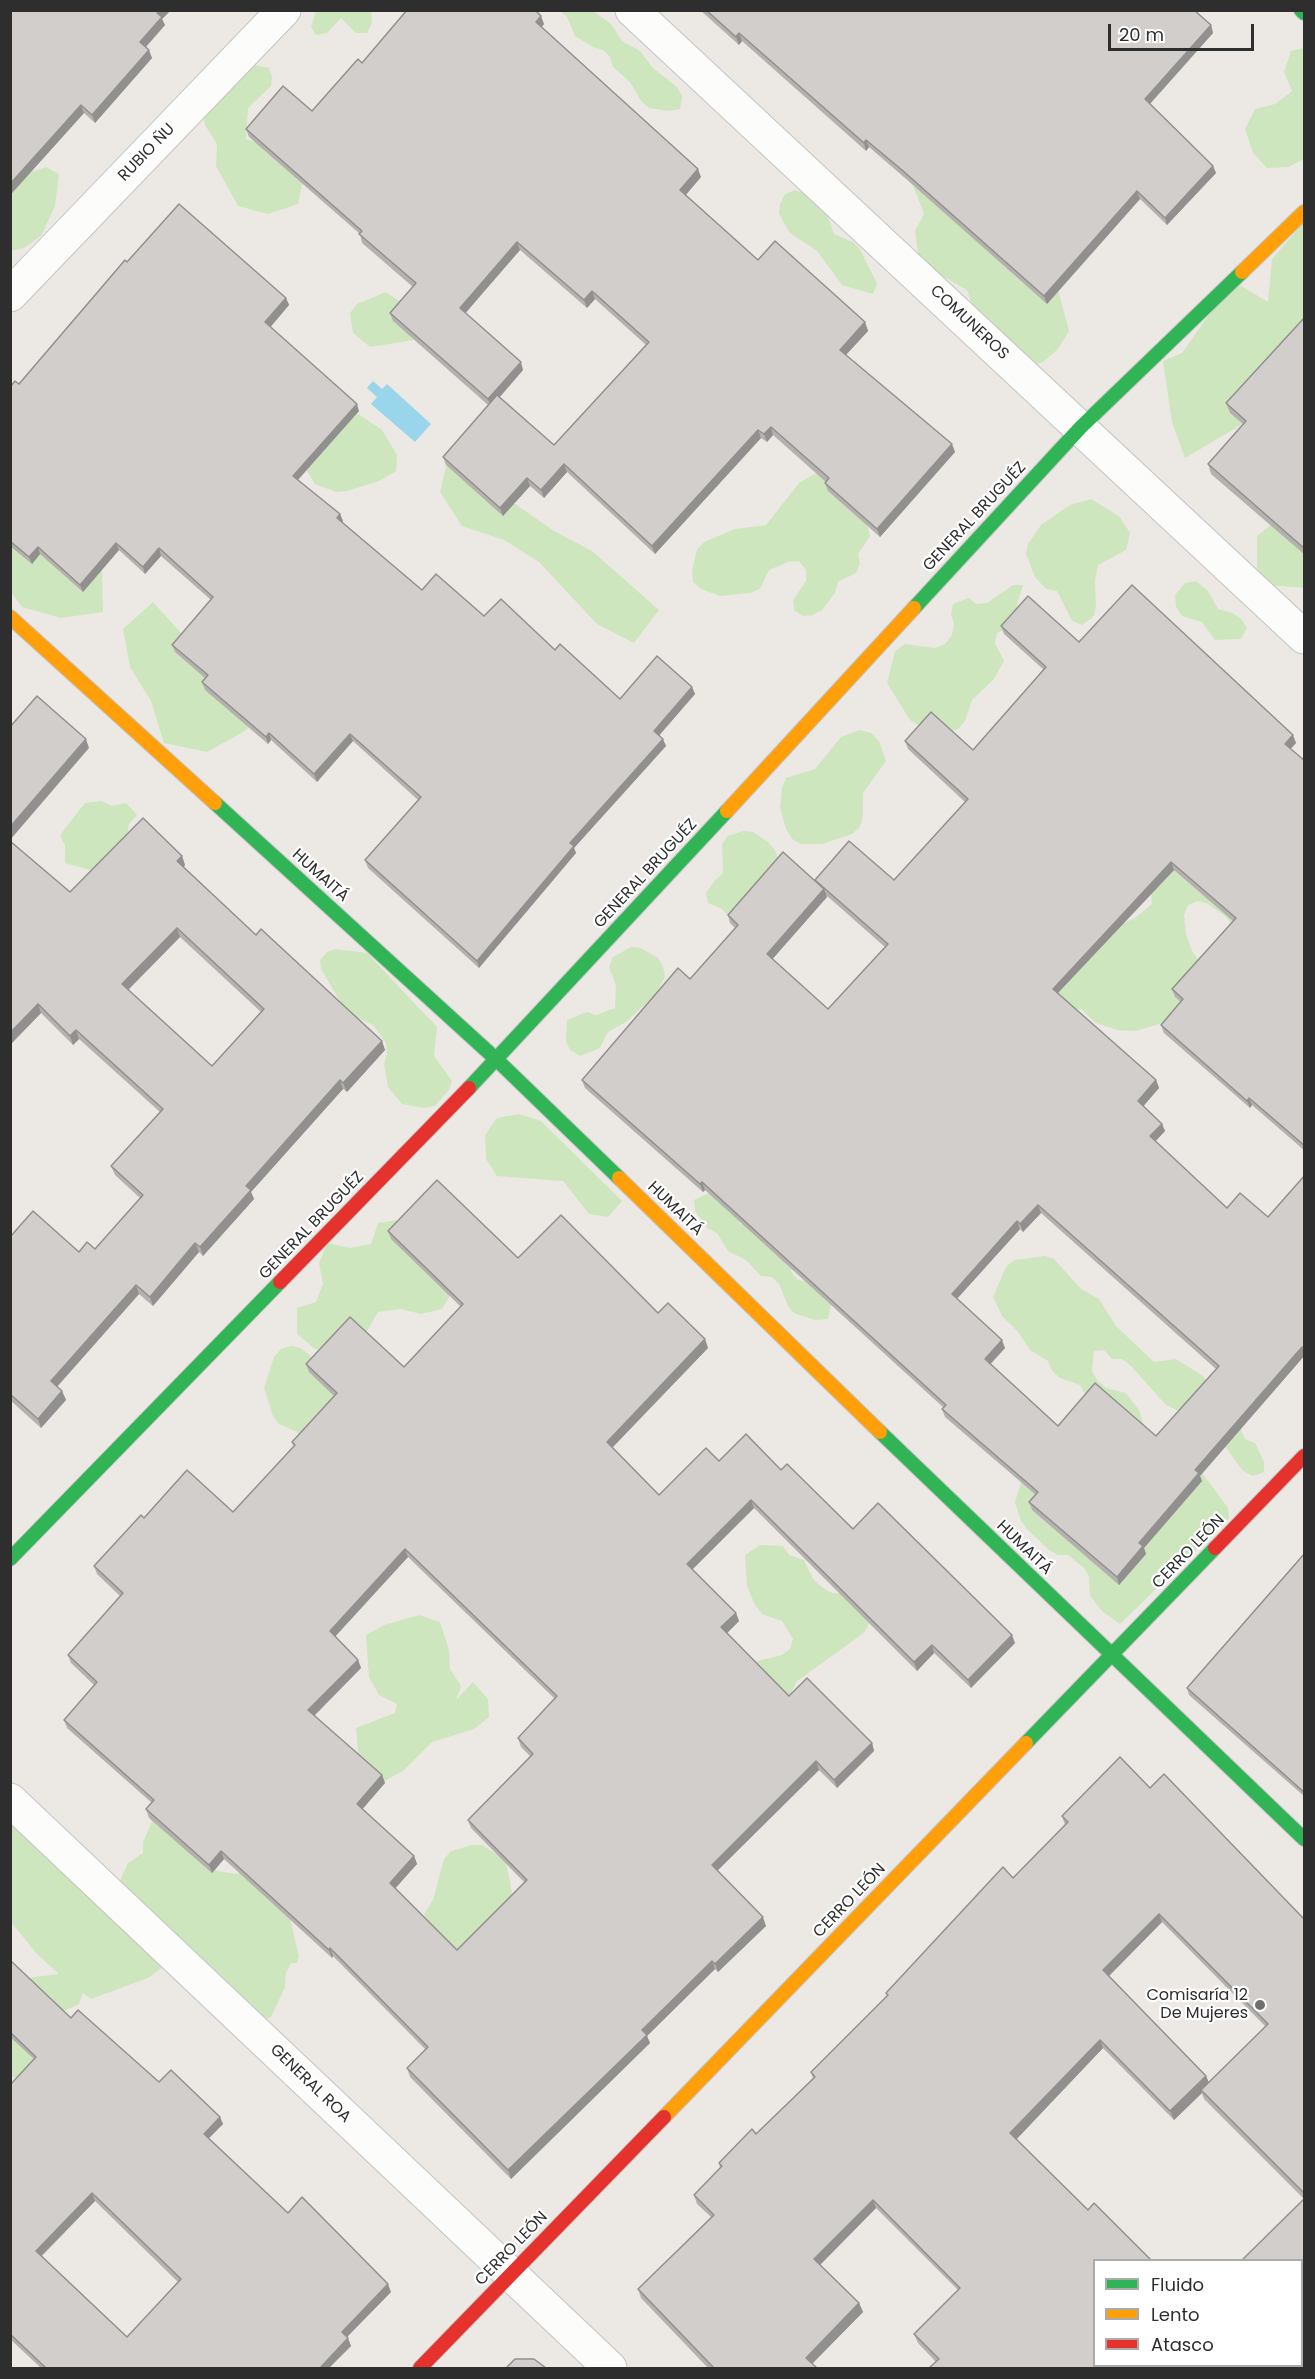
<!DOCTYPE html>
<html>
<head>
<meta charset="utf-8">
<style>
  body { margin:0 }
  #map { position:relative; width:1315px; height:2379px; overflow:hidden; background:#ece8e4; font-family:Poppins,sans-serif }
  canvas { display:block }
  .frame { position:absolute; inset:0; border:12px solid #2e2e2e; pointer-events:none }
  .legend { position:absolute; left:1093px; top:2259px; width:210px; height:108px; box-sizing:border-box; background:#fff; border:2px solid #ababab; margin:0; padding:8px 10px; list-style:none; font-size:18px; color:#2e2e2e }
  .legend li { display:flex; align-items:center; gap:12px; height:30px }
  .legend b { width:30px; border:2px solid #ababab }
  .scale { position:absolute; left:1108px; top:24px; width:146px; height:27px; box-sizing:border-box; border:3px solid #2e2e2e; border-top:0; padding-left:8px; font-size:18px; line-height:21px; white-space:nowrap; color:#2e2e2e; -webkit-text-stroke:4px #fff; paint-order:stroke }
</style>
</head>
<body>
<div id="map">
<canvas width="1315" height="2379"></canvas>
<div class="frame"></div>
<ul class="legend">
<li><b style="height:8px;background:#30b455"></b>Fluido</li>
<li><b style="height:8px;background:#ff9f0a"></b>Lento</li>
<li><b style="height:8px;background:#e5322d"></b>Atasco</li>
</ul>
<div class="scale">20 m</div>
</div>
<script>
const c = document.querySelector('canvas').getContext('2d');
c.lineJoin = 'round';
function fillPath(path, color) {
  c.fillStyle = color;
  c.fill(path, 'evenodd');
}
function toPath(rows) {
  const path = new Path2D();
  for (const r of rows) {
    path.moveTo(r[0], r[1]);
    for (let i = 2; i < r.length; i += 2) path.lineTo(r[i], r[i + 1]);
  }
  return path;
}
function strokePath(path, color, width, dash) {
  c.strokeStyle = color;
  c.lineWidth = width;
  c.lineCap = dash ? 'butt' : 'round';
  c.setLineDash(dash || []);
  c.stroke(path);
}
function write(font, color, halo, rows, align = 'center') {
  c.font = font + ' Poppins,sans-serif';
  c.lineWidth = 4.5;
  c.setLineDash([]);
  c.textBaseline = 'middle';
  c.strokeStyle = halo;
  c.fillStyle = color;
  for (const [text, x, y, turn = 0] of rows) {
    c.save();
    c.translate(x, y);
    c.rotate((+turn || 0) * Math.PI / 180);
    c.textAlign = isNaN(turn) ? turn : align;
    if (halo) c.strokeText(text, 0, 0);
    c.fillText(text, 0, 0);
    c.restore();
  }
}
fillPath(toPath([
  [371,10,372,23,367,33,356,33,341,18,327,33,316,35,311,27,316,11],
  [560,11,593,11,611,24,622,41,640,51,653,68,677,87,682,96,680,109,669,111,649,108,641,101,630,82,613,67,610,57,603,50,593,47,575,36,567,17],
  [1304,48,1304,159,1288,167,1267,168,1253,153,1245,129,1255,109,1275,104,1292,91,1284,72,1291,51],
  [249,64,269,68,272,77,271,86,248,108,246,139,292,154,302,184,298,204,268,214,238,206,216,166,217,144,205,125,203,115,215,98,226,95],
  [46,167,59,174,55,206,41,236,24,248,11,251,10,179],
  [909,175,1057,286,1069,331,1058,349,1043,362,1021,369,987,349,967,290,930,269,918,253,915,231,924,214],
  [795,190,815,198,827,214,834,234,853,242,860,249,877,284,873,294,842,285,817,251,790,233,779,214,780,204,785,194],
  [1304,222,1304,328,1260,388,1241,425,1185,458,1172,422,1163,361,1182,353,1233,281,1268,302,1272,259],
  [386,292,402,303,420,339,370,347,353,333,350,313,357,304],
  [357,413,382,430,397,455,396,471,379,481,347,491,336,492,315,484,303,465],
  [450,449,505,497,554,531,592,551,659,610,634,643,597,624,539,562,504,540,462,526,440,492],
  [818,472,865,516,870,536,858,554,860,563,856,573,838,582,835,593,822,610,813,615,803,616,794,610,793,600,806,581,806,570,799,561,788,562,769,570,760,589,750,593,720,596,701,589,693,582,692,570,697,550,704,542,735,529,766,525,799,483],
  [1091,499,1119,516,1130,533,1126,550,1098,565,1095,580,1096,606,1094,616,1082,625,1072,621,1057,591,1046,589,1035,577,1026,554,1028,544,1041,525,1070,505],
  [1274,522,1304,539,1304,588,1270,585,1262,578,1257,568,1257,536],
  [11,531,70,542,102,571,103,612,61,618,22,607,11,592],
  [1196,581,1208,591,1218,609,1233,613,1241,619,1247,628,1241,639,1215,640,1202,622,1182,616,1176,607,1175,595,1185,583],
  [1013,585,1023,585,1017,604,1017,624,997,633,995,643,1004,661,994,679,972,700,965,721,958,729,949,732,929,731,910,720,887,683,895,651,905,644,935,648,945,644,952,635,954,624,951,614,953,604,969,598,976,604,987,603],
  [153,602,181,633,219,613,275,707,243,732,207,752,164,743,151,701,130,667,123,629],
  [860,730,871,733,879,741,886,761,863,793,863,815,860,827,852,834,822,844,801,844,792,839,786,829,780,808,782,788,786,778,815,769,841,737],
  [101,801,112,806,126,803,137,815,129,824,125,846,94,871,65,863,65,846,60,835,85,803],
  [743,831,753,832,768,842,775,850,780,865,732,921,722,909,708,903,706,893,715,880,723,874,722,844,728,836],
  [1210,862,1239,933,1225,916,1208,904,1198,901,1188,905,1184,915,1186,935,1193,953,1200,961,1176,1019,1136,1031,1117,1030,1096,1023,1081,1009,1060,1010,1005,998,1085,940,1135,918,1152,904,1151,893,1169,869],
  [631,947,641,948,658,958,663,966,665,977,655,995,626,1022,608,1032,600,1048,580,1056,570,1050,566,1041,567,1020,587,1012,596,1015,615,1008,616,986,609,967,613,957],
  [336,949,367,953,437,1027,434,1056,452,1081,449,1090,435,1106,424,1108,402,1104,388,1087,384,1064,387,1054,386,1043,373,1025,353,1016,344,1008,321,969,320,960,327,952],
  [519,1114,541,1121,622,1201,608,1217,589,1214,563,1181,497,1176,486,1159,485,1135,497,1118],
  [713,1191,737,1214,740,1224,749,1225,792,1263,791,1272,798,1280,808,1282,832,1300,828,1319,815,1320,794,1313,788,1306,779,1284,772,1277,761,1276,746,1260,728,1251,717,1233,707,1228,695,1211,694,1200],
  [398,1220,419,1222,454,1289,442,1309,421,1314,401,1309,378,1312,356,1350,335,1355,315,1349,297,1334,297,1308,316,1302,323,1284,319,1263,327,1243,350,1248,371,1244,378,1223],
  [1045,1256,1054,1259,1081,1289,1099,1299,1116,1326,1154,1362,1176,1359,1203,1376,1220,1400,1243,1420,1241,1430,1245,1439,1255,1443,1264,1462,1264,1472,1253,1476,1243,1471,1224,1445,1184,1414,1166,1405,1131,1366,1122,1359,1112,1359,1104,1350,1094,1351,1092,1371,1097,1380,1106,1388,1126,1393,1139,1410,1146,1432,1197,1466,1228,1508,1229,1518,1120,1624,1102,1611,1090,1596,1089,1576,1084,1568,1068,1555,1058,1555,1049,1550,1027,1529,1021,1521,1015,1502,1021,1483,1030,1481,1085,1394,1080,1385,1060,1378,1052,1371,1048,1361,1030,1350,1018,1332,1002,1316,993,1297,1006,1267,1014,1260],
  [291,1346,301,1348,309,1355,330,1382,334,1393,329,1413,309,1451,297,1432,279,1424,273,1416,264,1388,274,1357,281,1349],
  [760,1545,783,1546,789,1555,804,1560,813,1579,822,1587,832,1593,853,1594,860,1603,869,1623,865,1632,796,1682,788,1701,750,1663,782,1655,790,1649,793,1639,782,1621,762,1614,755,1605,747,1586,745,1555],
  [419,1615,440,1622,449,1650,450,1669,461,1686,456,1700,473,1682,488,1699,489,1717,474,1729,432,1742,403,1771,377,1785,360,1772,356,1728,395,1713,397,1704,379,1695,369,1677,366,1635,384,1625],
  [154,1817,203,1855,217,1871,237,1874,258,1868,287,1906,299,1957,297,1963,291,1963,286,1973,285,1987,271,2017,246,2026,163,1967,148,1978,91,1999,83,1993,79,2004,62,2012,52,2039,18,2078,11,2077,10,1993,27,1978,59,1974,37,1954,11,1922,11,1824,116,1890,128,1863,143,1853,143,1842],
  [472,1845,482,1845,505,1860,510,1881,514,1910,495,1961,427,1949,435,1929,424,1914,433,1900,444,1859,451,1851]
]), '#cee6be');
fillPath(toPath([
  [373,381,382,389,387,384,431,424,415,442,371,404,377,397,367,388]
]), '#99d6ec');
const street = toPath([
  [632,10,1304,637],
  [10,295,284,10],
  [10,1800,610,2368]
]);
const fast = toPath([
  [1301,10,1304,13],
  [914,608,1081,427,1242,272],
  [215,803,497,1060,619,1178],
  [469,1088,727,811],
  [880,1432,1304,1839],
  [10,1559,280,1282],
  [1026,1743,1215,1548]
]);
const slow = toPath([
  [1242,272,1304,212],
  [10,617,215,803],
  [727,811,914,608],
  [619,1178,880,1432],
  [664,2117,1026,1743]
]);
const jam = toPath([
  [280,1282,469,1088],
  [1215,1548,1304,1456],
  [420,2368,664,2117]
]);
strokePath(street, '#c5c4c5', 35);
strokePath(fast, '#c5c4c5', 16);
strokePath(slow, '#c5c4c5', 16);
strokePath(jam, '#c5c4c5', 16);
strokePath(street, '#fcfcfb', 33);
strokePath(fast, '#30b455', 14);
strokePath(slow, '#ff9f0a', 14);
strokePath(jam, '#e5322d', 14);
fillPath(toPath([
  [10,10,171,10,162,19,165,25,146,47,152,58,95,123,84,113,12,193,10,192],
  [700,10,1194,10,1211,25,1213,33,1150,104,1213,166,1216,173,1167,225,1140,199,1047,304,905,178,869,147,866,151,742,41,739,45],
  [544,24,542,27,701,177,686,195,758,260,865,322,868,331,846,355,955,452,880,537,828,491,825,483,826,482,773,435,767,442,761,438,655,554,567,472,544,498,530,486,503,516,446,465,443,457,488,405,393,321,390,313,413,287,362,243,360,234,249,137,246,129,312,111,362,63],
  [520,250,587,308,595,299,646,345,554,445,500,397,523,370,465,313],
  [127,262,286,298,289,305,270,327,359,411,298,480,340,514,343,521,342,522,422,590,484,616,555,650,620,699,692,687,695,694,659,735,666,746,574,848,576,853,479,968,368,868,365,860,418,800,353,741,317,782,271,740,268,744,205,690,202,682,205,678,175,652,172,645,211,600,161,556,145,574,119,550,83,592,40,554,32,564,10,546,10,387,19,384],
  [1305,317,1305,555,1211,474,1208,464,1243,424,1230,413,1226,403],
  [1001,626,1079,642,1296,743,1290,749,1305,761,1305,1151,1252,1105,1250,1108,1164,1033,1161,1025,1181,1002,1175,997,1172,989,1233,921,1174,870,1058,993,1156,1080,1159,1088,1143,1106,1162,1124,1165,1131,1155,1141,1227,1208,1268,1217,1305,1175,1305,1355,1200,1476,1202,1481,1144,1548,1146,1554,1119,1585,1032,1510,1029,1502,1036,1495,945,1417,942,1409,944,1408,705,1190,703,1192,585,1088,582,1080,690,979,735,928,730,923,728,915,816,881,894,880,965,802,908,749,905,741,973,750,1044,670,1004,634],
  [826,895,885,947,828,1009,772,959,827,897],
  [1041,1213,1216,1369,1156,1436,1058,1426,991,1364,1005,1348,957,1299,1020,1229,1023,1232],
  [10,841,70,892,182,856,185,865,184,867,256,935,382,1041,385,1050,347,1092,343,1089,251,1192,254,1199,203,1256,199,1252,153,1306,139,1294,57,1387,62,1391,66,1400,41,1428,10,1400,10,1237,79,1252,95,1249,140,1198,115,1175,111,1166,160,1112,79,1039,73,1045,41,1013,10,1045],
  [180,937,261,1012,212,1066,128,990],
  [388,1231,518,1258,658,1313,705,1339,708,1348,612,1448,659,1495,719,1461,781,1470,853,1529,1015,1643,971,1688,934,1653,917,1671,754,1508,692,1569,736,1613,739,1621,727,1633,789,1696,872,1743,874,1751,837,1788,819,1770,717,1871,766,1926,718,1972,715,1969,647,2036,650,2043,511,2179,410,2077,407,2068,426,2050,333,1956,332,1958,224,1859,212,1873,149,1818,146,1809,152,1803,67,1728,64,1720,94,1685,71,1663,68,1655,120,1596,97,1574,94,1566,144,1518,233,1512,294,1447,292,1442,334,1396,309,1372,306,1364,404,1367,461,1307,391,1239],
  [408,1557,555,1699,518,1738,521,1747,530,1756,468,1820,471,1828,524,1882,457,1950,395,1888,417,1864,414,1856,362,1809,385,1783,382,1775,314,1716,361,1668,358,1660,335,1636],
  [1305,1553,1305,1797,1189,1695,1187,1688],
  [1150,1788,1305,1920,1305,2368,936,2362,918,2343,914,2334,958,2290,876,2208,820,2265,859,2303,863,2312,812,2364,817,2368,708,2368,641,2298,638,2289,711,2217,697,2204,694,2195,720,2168,719,2163,756,2134,813,2078,811,2072,887,1996,886,1993,1013,1878,1065,1825,1062,1816],
  [1162,1922,1266,2027,1209,2083,1206,2076,1109,1976],
  [1103,2048,1174,2120,1202,2093,1204,2099,1304,2199,1302,2366,1095,2260,1016,2139],
  [10,1960,71,2018,159,2082,220,2117,223,2124,209,2138,288,2213,391,2292,347,2337,351,2346,329,2368,41,2368,10,2339,10,2085,34,2059,10,2037],
  [95,2201,178,2282,127,2337,42,2256]
]), '#b4b1af');
fillPath(toPath([
  [160,10,171,10,162,19,165,25,143,50,140,42,157,13],
  [541,16,544,24,539,30,536,22],
  [1211,25,1213,33,1148,106,1145,99],
  [739,33,742,41,739,45,736,37],
  [149,50,152,58,95,123,92,115],
  [81,105,84,113,12,193,10,189,10,184],
  [866,140,869,147,866,151,864,143],
  [1213,166,1216,173,1167,225,1165,218],
  [698,169,701,177,683,198,680,190],
  [1137,191,1140,199,1047,304,1044,296],
  [517,242,520,250,463,316,460,308],
  [592,291,595,299,587,308,584,300],
  [286,298,289,305,268,330,265,322],
  [865,322,868,331,843,358,840,350],
  [521,362,523,370,491,407,488,399],
  [357,404,359,411,295,483,293,476],
  [771,427,773,435,767,442,764,434],
  [758,430,761,438,655,554,652,546],
  [952,444,955,452,880,537,877,529],
  [564,464,567,472,544,498,541,490],
  [527,478,530,486,503,516,500,508],
  [340,514,343,521,339,525,337,518],
  [116,543,119,550,83,592,80,585],
  [38,547,40,554,32,564,29,557],
  [159,548,161,556,145,574,143,567],
  [692,687,695,694,657,738,654,731],
  [269,733,271,740,268,744,266,737],
  [350,734,353,741,317,782,314,774],
  [1293,735,1296,743,1288,752,1285,744],
  [86,739,89,748,10,840,10,827],
  [663,739,666,746,574,848,576,853,479,968,477,961,570,843],
  [182,856,185,865,180,870,177,861],
  [1171,862,1174,870,1055,996,1053,989],
  [824,889,827,897,770,962,767,954],
  [177,928,180,937,125,993,122,984],
  [38,1004,41,1013,10,1045,10,1033],
  [76,1030,79,1039,73,1045,70,1036],
  [382,1041,385,1050,347,1092,343,1083],
  [340,1080,343,1089,251,1192,254,1199,203,1256,200,1247,246,1186],
  [1156,1080,1159,1088,1141,1109,1138,1101],
  [1249,1098,1252,1105,1250,1108,1247,1101],
  [1162,1124,1165,1131,1153,1144,1150,1136],
  [702,1182,705,1190,703,1192,700,1184],
  [1038,1205,1041,1213,1023,1232,1020,1224],
  [1017,1221,1020,1229,954,1302,952,1294],
  [195,1243,199,1252,153,1306,150,1297],
  [136,1285,139,1294,54,1390,51,1381],
  [705,1339,708,1348,610,1450,607,1442],
  [1002,1340,1005,1348,988,1366,985,1359],
  [1302,1347,1305,1355,1200,1476,1202,1481,1144,1548,1146,1554,1119,1585,1117,1577,1139,1543,1195,1470],
  [62,1391,66,1400,41,1428,38,1419],
  [751,1500,754,1508,690,1572,687,1564],
  [405,1549,408,1557,333,1639,330,1631],
  [736,1613,739,1621,724,1636,721,1627],
  [1012,1635,1015,1643,971,1688,968,1680],
  [932,1645,934,1653,917,1671,914,1662],
  [358,1660,361,1668,311,1719,308,1710],
  [872,1743,874,1751,837,1788,834,1780],
  [816,1761,819,1770,714,1874,712,1865],
  [382,1775,385,1783,360,1812,357,1804],
  [221,1851,224,1859,212,1873,209,1865],
  [414,1856,417,1864,393,1891,390,1883],
  [1159,1914,1162,1922,1106,1979,1103,1970],
  [763,1917,766,1926,718,1972,715,1964],
  [330,1948,333,1956,332,1958,329,1950],
  [712,1961,715,1969,647,2036,650,2043,511,2179,508,2170,642,2030],
  [1100,2040,1103,2048,1014,2142,1010,2133],
  [1206,2076,1210,2085,1201,2090,1202,2093,1174,2120,1170,2111],
  [220,2117,223,2124,206,2141,204,2134],
  [92,2193,95,2201,39,2258,36,2251],
  [873,2200,876,2208,817,2268,814,2259],
  [388,2284,391,2292,344,2340,342,2332],
  [859,2303,863,2312,809,2367,806,2358],
  [348,2338,351,2346,329,2368,320,2368]
]), '#92908e');
const building = toPath([
  [10,10,160,10,157,13,162,17,140,42,149,50,92,115,81,105,10,184,10,10],
  [407,10,535,10,541,16,536,22,698,169,680,190,758,260,775,241,865,322,840,350,952,444,877,529,825,483,829,478,771,427,764,434,758,430,652,546,564,464,541,490,527,478,500,508,443,457,497,395,554,445,649,342,592,291,584,300,517,242,460,308,521,362,488,399,390,313,416,283,359,234,362,231,246,129,283,86,312,111,358,59,362,63,407,10],
  [706,10,1194,10,1211,25,1145,99,1213,166,1165,218,1137,191,1044,296,902,170,866,140,864,143,739,33,736,37,706,10],
  [179,204,286,298,265,322,357,404,293,476,340,514,337,518,422,590,436,574,484,616,501,599,555,650,560,644,620,699,657,656,692,687,654,731,663,739,570,843,574,846,477,961,365,860,421,797,350,734,314,774,269,733,266,737,202,682,208,675,172,645,213,597,159,548,143,567,116,543,80,585,38,547,29,557,10,541,10,387,15,381,19,384,125,260,127,262,179,204],
  [1305,317,1305,549,1208,464,1246,421,1226,403,1305,317],
  [1132,585,1293,735,1285,744,1305,761,1305,1146,1249,1098,1247,1101,1161,1025,1183,999,1172,989,1236,918,1171,862,1053,989,1156,1080,1138,1101,1162,1124,1150,1136,1227,1208,1240,1193,1268,1217,1305,1175,1305,1349,1302,1347,1195,1470,1199,1473,1139,1543,1143,1546,1117,1577,1029,1502,1038,1492,942,1409,946,1405,702,1182,700,1184,582,1080,678,968,690,979,738,925,728,915,783,852,824,889,767,954,828,1009,888,944,815,880,849,841,894,880,968,799,905,741,931,712,973,750,1046,667,1001,626,1028,596,1079,642,1132,585],
  [1038,1205,1219,1366,1156,1436,1095,1383,1058,1426,985,1359,1002,1340,952,1294,1017,1221,1020,1224,1038,1205],
  [37,696,86,739,10,827,10,727,37,696],
  [143,818,182,856,177,861,256,935,261,929,382,1041,343,1083,340,1080,246,1186,251,1190,200,1247,195,1243,150,1297,136,1285,51,1381,62,1391,38,1419,10,1394,10,1237,33,1211,79,1252,87,1242,95,1249,143,1195,111,1166,163,1109,76,1030,70,1036,38,1004,10,1033,10,841,70,892,143,818],
  [177,928,264,1009,212,1066,122,984,177,928],
  [437,1180,518,1258,561,1215,658,1313,668,1303,705,1339,607,1442,659,1495,706,1448,719,1461,746,1434,781,1470,787,1464,853,1529,878,1503,1012,1635,968,1680,932,1645,914,1662,751,1500,687,1564,736,1613,721,1627,789,1696,807,1678,872,1743,834,1780,816,1761,712,1865,763,1917,715,1964,712,1961,642,2030,647,2035,508,2170,407,2068,428,2047,330,1948,329,1950,221,1851,209,1865,146,1809,154,1800,64,1720,97,1682,68,1655,123,1593,94,1566,141,1515,144,1518,187,1470,233,1512,295,1445,292,1442,337,1393,306,1364,350,1317,404,1367,463,1304,388,1231,437,1180],
  [405,1549,557,1696,518,1738,533,1754,468,1820,527,1880,457,1950,390,1883,414,1856,357,1804,382,1775,308,1710,358,1660,330,1631,405,1549],
  [1305,1553,1305,1793,1187,1688,1305,1553],
  [1120,1757,1150,1788,1164,1774,1305,1920,1305,2194,1201,2090,1268,2024,1159,1914,1103,1970,1206,2076,1170,2111,1100,2040,1010,2133,1088,2210,1094,2203,1151,2260,1095,2260,1095,2366,1302,2366,1302,2260,1242,2260,1305,2198,1305,2368,929,2368,939,2359,914,2334,960,2288,873,2200,814,2259,859,2303,806,2358,817,2368,714,2368,638,2289,714,2215,694,2195,722,2166,719,2163,752,2129,756,2134,815,2077,811,2072,888,1995,886,1993,1003,1867,1013,1878,1068,1822,1062,1816,1120,1757],
  [10,1960,71,2018,78,2010,159,2082,171,2070,220,2117,204,2134,288,2213,302,2197,388,2284,342,2332,348,2338,320,2368,46,2368,10,2334,10,2085,36,2057,10,2032,10,1960],
  [92,2193,181,2279,127,2337,36,2251,92,2193],
  [515,2359,534,2359,546,2368,506,2368,515,2359]
]);
fillPath(building, '#d1cecb');
strokePath(building, '#92908e', 1.5);
for (const [x, y, r, color] of [
  [1260,2005,6,"#706f6e"]
]) {
  const dot = new Path2D();
  dot.arc(x, y, r, 0, 2 * Math.PI);
  c.fillStyle = color;
  c.fill(dot);
  strokePath(dot, '#fff', 2);
}
write('16px', '#2e2e2e', '#fff', [
  ["RUBIO ÑU",147,153,-46],
  ["COMUNEROS",969,323,43],
  ["GENERAL BRUGUÉZ",975,517,-47],
  ["GENERAL BRUGUÉZ",646,874,-47],
  ["HUMAITÁ",320,876,42],
  ["HUMAITÁ",675,1209,44],
  ["GENERAL BRUGUÉZ",312,1226,-46],
  ["HUMAITÁ",1024,1548,44],
  ["CERRO LEÓN",1189,1552,-46],
  ["CERRO LEÓN",850,1901,-46],
  ["GENERAL ROA",310,2084,44],
  ["CERRO LEÓN",512,2249,-46]
]);
write('16px', '#2e2e2e', '#fff', [
  ["Comisaría 12",1248,1996],
  ["De Mujeres",1248,2014]
], 'right');
</script>
</body>
</html>
